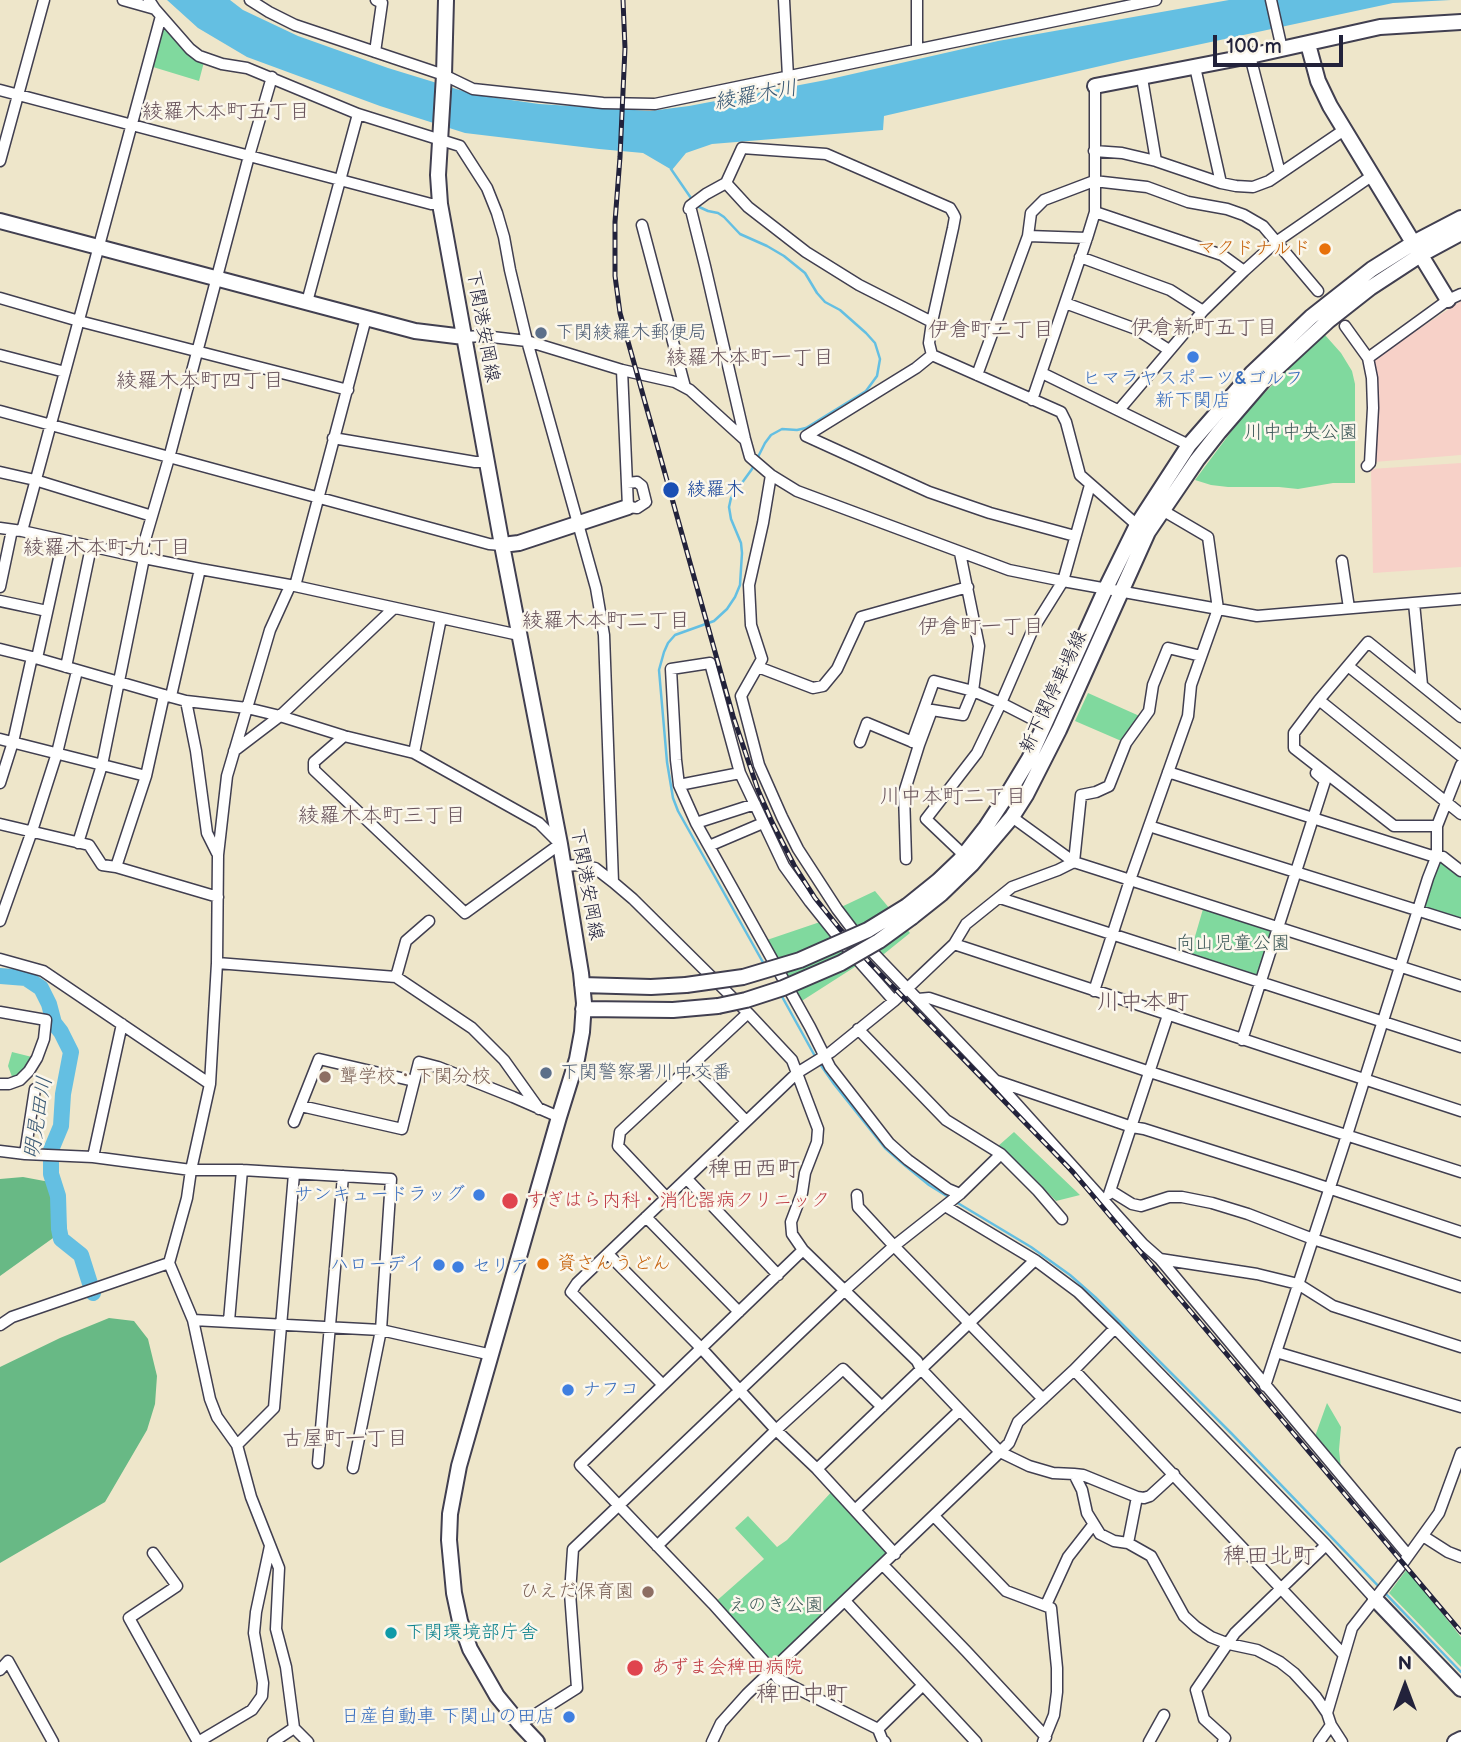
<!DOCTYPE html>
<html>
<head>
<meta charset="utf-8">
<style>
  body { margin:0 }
  #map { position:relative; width:1461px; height:1742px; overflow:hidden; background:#eee6ca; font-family:"Balsamiq Sans",sans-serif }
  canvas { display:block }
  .north { position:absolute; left:1370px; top:1651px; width:70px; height:70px; -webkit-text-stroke:5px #fbf7ec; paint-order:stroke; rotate:0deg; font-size:19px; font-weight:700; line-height:28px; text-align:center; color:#22223b }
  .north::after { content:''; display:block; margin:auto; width:24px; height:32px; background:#22223b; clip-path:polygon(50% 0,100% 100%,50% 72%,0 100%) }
  .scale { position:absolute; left:1213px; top:35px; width:130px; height:32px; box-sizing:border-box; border:4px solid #22223b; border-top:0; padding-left:9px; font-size:21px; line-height:24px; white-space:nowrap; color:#22223b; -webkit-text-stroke:5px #fbf7ec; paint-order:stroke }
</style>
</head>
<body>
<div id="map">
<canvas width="1461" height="1742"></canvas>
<div class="north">N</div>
<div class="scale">100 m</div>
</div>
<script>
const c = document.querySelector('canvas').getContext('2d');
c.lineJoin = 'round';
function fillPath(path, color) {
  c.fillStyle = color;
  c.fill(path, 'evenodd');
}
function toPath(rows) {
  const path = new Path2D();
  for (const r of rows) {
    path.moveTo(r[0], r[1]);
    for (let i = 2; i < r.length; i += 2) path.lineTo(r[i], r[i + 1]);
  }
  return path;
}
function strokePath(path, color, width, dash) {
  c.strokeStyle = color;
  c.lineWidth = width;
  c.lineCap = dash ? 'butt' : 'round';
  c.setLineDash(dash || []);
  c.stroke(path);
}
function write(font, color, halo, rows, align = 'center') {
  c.font = font + ' "Balsamiq Sans","Klee One",sans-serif';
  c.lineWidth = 5;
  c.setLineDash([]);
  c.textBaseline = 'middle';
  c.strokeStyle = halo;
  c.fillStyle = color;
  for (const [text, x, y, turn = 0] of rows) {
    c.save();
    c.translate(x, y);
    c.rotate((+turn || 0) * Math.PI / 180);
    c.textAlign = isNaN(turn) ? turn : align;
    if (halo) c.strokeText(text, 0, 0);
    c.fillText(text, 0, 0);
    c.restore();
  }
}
fillPath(toPath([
  [1461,301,1461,455,1374,462,1372,360],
  [1461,463,1461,567,1373,573,1371,469]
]), '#f7d1c8');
fillPath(toPath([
  [164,26,204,62,199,81,153,67],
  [1325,335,1341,353,1352,371,1355,384,1355,483,1333,483,1298,489,1279,487,1228,487,1211,485,1195,480,1245,413,1301,356],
  [1088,693,1144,718,1126,743,1075,721],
  [1439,858,1461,876,1461,921,1425,910,1423,906],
  [875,891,910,933,879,958,837,909],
  [1203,909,1274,931,1259,977,1189,957],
  [820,922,861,963,797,1004,761,942],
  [12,1052,36,1058,14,1082,8,1066],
  [1014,1132,1080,1195,1056,1201,1032,1176,997,1147],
  [1327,1403,1341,1427,1339,1450,1342,1477,1313,1442],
  [835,1488,895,1554,773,1671,713,1604,764,1559,735,1528,748,1516,777,1547,787,1540],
  [1407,1569,1461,1637,1461,1667,1389,1593]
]), '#80d99e');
fillPath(toPath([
  [23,1177,55,1183,60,1195,67,1228,0,1276,0,1179],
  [109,1318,134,1321,148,1339,157,1376,155,1404,147,1430,105,1502,0,1563,0,1367,60,1338]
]), '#68b985');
fillPath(toPath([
  [167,0,230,0,243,10,298,36,388,68,476,95,539,104,650,111,689,106,826,80,998,41,1229,0,1451,0,1393,3,1122,61,884,116,883,130,712,144,686,153,672,170,643,153,599,149,465,133,380,106,247,57,198,28]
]), '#64bfe2');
strokePath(toPath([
  [671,169,693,201],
  [697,206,708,211,718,213,724,217,740,234,767,246,784,256,805,273,817,293,825,302,840,310,866,333,875,343,880,359,877,376,866,391,806,428,797,430,782,429,771,435,765,443,752,469,731,498,729,507,731,519,741,543,742,553,740,585,735,597,727,609,714,621,675,635,668,643,664,652,659,670,667,762,673,798,678,811,765,966],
  [780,993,816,1058],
  [820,1064,834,1084,885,1148,902,1163,929,1185,950,1198],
  [956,1202,1031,1247,1070,1275,1095,1297,1232,1434,1461,1672]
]), '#64bfe2', 2.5);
strokePath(toPath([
  [0,976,26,978,41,988,49,1004,54,1023,61,1032,71,1052,63,1094,61,1126,51,1150,51,1174,58,1196,59,1229,61,1239,81,1255,93,1293]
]), '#64bfe2', 16);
const street = toPath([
  [123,0,155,9],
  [149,0,155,9,190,49,199,56,222,64,247,68,358,114,460,146,487,188,497,213,504,237,510,270,527,341,596,588,604,635,613,882],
  [250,0,269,12,295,25,444,75,473,89,603,103,655,104,1156,0],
  [784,0,788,77],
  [1271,0,1282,49],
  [917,49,917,0],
  [375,52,382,3,376,0],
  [1250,56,1280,173],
  [1195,67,1221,183],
  [1142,78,1156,161],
  [0,90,431,204,440,204],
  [1094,151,1122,153,1156,161,1221,183,1236,186,1253,187,1269,181,1344,130],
  [0,161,44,0],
  [726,183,748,207,806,252,859,285,932,322],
  [1095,212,1222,255,1244,271],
  [642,225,685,387],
  [1028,236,1087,238],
  [1080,257,1170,290,1203,311],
  [0,298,79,321,348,390],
  [307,302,358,114],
  [1065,303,1136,329,1169,350],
  [1345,326,1368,358,1372,378,1373,408,1370,463,1367,466],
  [464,337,483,336,527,341,622,370,675,382,690,390,744,439],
  [0,355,65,372],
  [932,355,929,343,932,322,953,228,955,217,953,213,950,208,826,154,742,148,726,183,706,194,690,206,689,209,691,210,705,266,745,439,750,457,771,475,797,491,1009,570,1063,581,1257,616,1461,599],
  [932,355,916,368,806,436,929,492,990,513,1075,536],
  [932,355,1061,412,1066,422,1080,475,1137,525],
  [1368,358,1448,300,1461,294],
  [622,370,628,507,637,508,646,502,642,486,637,482,627,483],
  [1042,373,1189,445],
  [977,375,1028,236,1031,213,1044,200,1094,181,1147,187,1188,202,1227,209,1244,215,1263,226,1318,291],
  [1032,400,1087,238,1095,212,1095,86],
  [1119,410,1203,311,1244,271,1276,242,1373,175],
  [0,411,489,544,502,545],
  [333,438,475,462,487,462],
  [0,472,35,480,152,516],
  [771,475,763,523,749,585,751,625,762,659,741,696,759,765,782,817,798,849,837,909,859,938,996,1081,1143,1244,1160,1259,1408,1555],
  [0,528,22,531,144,558],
  [22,531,161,16],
  [140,557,169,458,249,156,272,77],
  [1342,561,1349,608],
  [290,586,270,630,227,776,218,855,217,963,210,1084,191,1170,187,1198,169,1263,193,1320,210,1399,217,1417,237,1445,251,1497,279,1568,276,1629,286,1667,294,1728,308,1742],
  [295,586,366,318],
  [0,587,12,530],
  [0,601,47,611],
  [1414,603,1422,685],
  [0,649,32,657,164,695,186,701,247,708,280,716,344,736,414,753,539,823,560,844,465,913,314,770,314,762,344,736],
  [37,658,63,540],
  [1348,666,1461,756],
  [66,667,91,547],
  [758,667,813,688,823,686,837,669,861,617,968,587],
  [171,696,200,569,295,586,519,635],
  [1319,700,1461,814],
  [186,701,196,751,207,833,217,853],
  [0,739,146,776],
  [860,742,867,723,915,743],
  [912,742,934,681,973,691,1001,703,1044,725],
  [234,751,280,716,394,608],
  [414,753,441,618],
  [1168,772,1429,855,1443,857,1461,871],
  [0,783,13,742,32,657],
  [679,785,740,773],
  [1012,817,1074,862,1461,986],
  [696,823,755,804],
  [0,824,89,845,102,865,116,867,218,897],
  [1149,826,1461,924],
  [1437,826,1394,826,1294,748,1294,733,1319,700,1368,642,1461,717],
  [78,843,102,765,144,558,200,569],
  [709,846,763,823],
  [967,858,926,819,977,753,1001,703,1033,629,1063,581,1090,485],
  [906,859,904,793,919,745,932,710,963,715,973,691,979,646,960,553],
  [564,866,580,865,595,868,613,882,633,899,748,1013,792,1060,818,1129,817,1142,805,1173,802,1193,791,1222,792,1234,803,1250,917,1361,921,1369,1000,1452,1029,1466,1053,1473,1074,1474,1082,1490,1087,1513,1100,1534,1114,1541,1128,1543,1151,1556,1184,1616,1196,1627,1211,1637,1229,1644,1257,1650,1280,1662,1294,1673,1316,1697,1327,1713,1331,1725,1342,1742],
  [116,867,146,776,164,695],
  [1000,898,1461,1047],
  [0,921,32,831,57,753,77,671],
  [954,944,1461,1111],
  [0,959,43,971,210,1084],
  [217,963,396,977,472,1028,504,1060,539,1109],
  [396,977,406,941,429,921],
  [1094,991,1130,880,1188,716,1191,685,1218,609,1208,537,1162,510],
  [918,999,929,998,1150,1072,1461,1172],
  [894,1001,842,942,810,902,784,866,740,773,710,663,671,669,676,760,679,785,696,823,810,1027,830,1067,889,1143,908,1160,948,1189,960,1194],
  [0,1012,46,1020,44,1039,37,1058,29,1071,20,1080,9,1084,0,1084],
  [858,1029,946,1120,1001,1154,1038,1191,1062,1219],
  [1242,1040,1325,781,1316,773],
  [692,1065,746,1121],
  [997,1081,1132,1127,1144,1129,1295,1177,1461,1232],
  [301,1106,402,1129,419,1062,438,1067,513,1097,559,1117],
  [294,1122,319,1059,414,1081],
  [0,1151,25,1154,93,1157,191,1170,242,1170,391,1179,381,1330,353,1468],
  [25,1154,35,1089],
  [93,1157,122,1024],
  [687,1179,778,1275],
  [1111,1191,1132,1204,1141,1206,1169,1197,1182,1197,1212,1203,1248,1214,1313,1239,1461,1287],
  [1109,1194,1168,1015],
  [857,1195,858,1207,894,1246,1043,1399],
  [666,1197,618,1146,620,1132,748,1013],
  [945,1206,1035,1260,1078,1292,1115,1328,1326,1545,1375,1599],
  [646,1217,739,1312],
  [803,1250,580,1465,713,1604,773,1671,778,1679,878,1729,882,1739,885,1742],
  [608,1254,702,1349,776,1430,817,1469,895,1554],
  [1160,1259,1257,1274,1298,1284,1333,1306,1461,1347],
  [193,1320,381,1330,492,1355],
  [229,1321,242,1170],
  [0,1325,12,1317,169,1263],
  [1276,1352,1461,1407],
  [1074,1370,1344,1655],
  [662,1384,571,1292,577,1283,797,1073,831,1052,894,1001,954,944,966,924,1012,887,1058,870,1074,862,1081,795,1096,792,1109,786,1126,743,1149,711,1153,685,1168,648,1201,656],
  [1265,1386,1347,1135,1428,878,1437,855,1437,826,1461,765],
  [237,1445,274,1408,294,1174],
  [318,1463,343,1176],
  [817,1469,1035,1260],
  [1074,1474,1083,1475,1137,1497,1144,1498,1150,1496,1174,1474],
  [855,1510,960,1410],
  [934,1516,1006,1591,1051,1608,1057,1668,1057,1692,1054,1715,1043,1742],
  [1423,1536,1448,1552,1461,1557],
  [1128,1543,1137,1497],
  [657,1546,776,1430,843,1369,882,1407],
  [153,1553,177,1586,129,1618,198,1742],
  [883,1565,966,1651,1046,1737],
  [845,1601,976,1742],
  [1046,1605,1068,1557,1093,1525],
  [0,1670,8,1661,53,1742],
  [1327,1713,1352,1628,1403,1563,1439,1513,1461,1453],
  [520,1724,577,1688,570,1593,573,1549,845,1290,894,1246,960,1194,1001,1154],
  [878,1729,923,1685],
  [198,1742,252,1710,262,1696,263,1683,254,1633,256,1612,270,1546],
  [273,1742,294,1728],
  [712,1742,721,1723,747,1694,1000,1452,1009,1443,1018,1422,1074,1370,1115,1328],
  [1149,1742,1164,1715],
  [1223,1742,1225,1738,1204,1719,1196,1690,1235,1633,1326,1545],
  [1319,1742,1331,1725]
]);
const secondary = toPath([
  [446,0,444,75,438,175,440,204,502,545,560,844,581,973,584,1003,582,1032,577,1059,559,1117,459,1466,450,1514,449,1540,454,1593,460,1621,470,1649,497,1696,520,1724,537,1742],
  [1308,44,1318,81,1330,106,1448,300],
  [1095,86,1250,56,1380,27,1461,22],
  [0,221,415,331,464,337],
  [502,545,519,543,628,507],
  [907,906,938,881,960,860,986,827,1009,792,1029,759,1106,588,1137,525,1189,445,1252,373,1311,317,1372,269,1415,242,1461,218],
  [912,917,941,894,972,864,1012,817,1026,795,1059,730,1148,532,1197,460,1219,432,1263,381,1328,321,1370,288,1422,254,1461,233],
  [582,985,651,987,686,985],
  [583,1009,673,1010,718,1006],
  [1375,1599,1461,1689],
  [1455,1742,1461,1739]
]);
strokePath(street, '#413f50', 13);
strokePath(secondary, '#413f50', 18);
strokePath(street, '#fff', 10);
strokePath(secondary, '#fff', 14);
const rail = toPath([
  [623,0,625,48,620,157,615,222,615,276,620,313,733,716,758,790,772,822,794,865,815,898,840,929,871,964,1073,1172,1461,1632]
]);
strokePath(rail, '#22223b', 5);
strokePath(rail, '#fbf7ec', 2.5, [8]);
const secondaryBridge = toPath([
  [686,985,743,977,800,960,868,930,907,906],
  [718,1006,746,1000,783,988,841,963,879,941,912,917]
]);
strokePath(secondaryBridge, '#413f50', 18, []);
strokePath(secondaryBridge, '#fff', 14);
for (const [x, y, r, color] of [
  [1325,249,7,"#e8710a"],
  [541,333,7,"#5c6f8a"],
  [1193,357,7,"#3f7fe0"],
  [671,490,9,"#1a4fb4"],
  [546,1073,7,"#5c6f8a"],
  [325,1077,7,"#8d6e63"],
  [479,1195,7,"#3f7fe0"],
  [510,1201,9,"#e0444e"],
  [543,1264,7,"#e8710a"],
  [439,1265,7,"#3f7fe0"],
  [458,1267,7,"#3f7fe0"],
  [568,1390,7,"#3f7fe0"],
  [648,1592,7,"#8d6e63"],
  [391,1633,7,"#0f9aa8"],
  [635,1668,9,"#e0444e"],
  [569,1717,7,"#3f7fe0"]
]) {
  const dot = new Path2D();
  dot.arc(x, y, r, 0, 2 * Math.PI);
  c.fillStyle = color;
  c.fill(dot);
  strokePath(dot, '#fbf7ec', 2.5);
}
write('19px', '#c56008', '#fbf7ec', [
  ["マクドナルド",1311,249],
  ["資さんうどん",557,1264,"left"]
], 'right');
write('19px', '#22223b', '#fbf7ec', [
  ["下関港安岡線",482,326,80],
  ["新下関停車場線",1054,692,-65],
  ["下関港安岡線",586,884,80]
]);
write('19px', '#4e5e75', '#fbf7ec', [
  ["下関綾羅木郵便局",555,333],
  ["下関警察署川中交番",560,1073]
], 'left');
write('19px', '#366cbe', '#fbf7ec', [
  ["ヒマラヤスポーツ&ゴルフ",1193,379,"center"],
  ["新下関店",1193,401,"center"],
  ["サンキュードラッグ",465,1195],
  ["ハローデイ",425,1265],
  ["セリア",472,1267,"left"],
  ["ナフコ",582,1390,"left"],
  ["日産自動車 下関山の田店",555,1717]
], 'right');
write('19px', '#3e5959', '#fbf7ec', [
  ["川中中央公園",1301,433],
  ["向山児童公園",1233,944],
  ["えのき公園",776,1606]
]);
write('19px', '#164399', '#fbf7ec', [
  ["綾羅木",687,490]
], 'left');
write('19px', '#785e54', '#fbf7ec', [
  ["聾学校・下関分校",339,1077],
  ["ひえだ保育園",634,1592,"right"]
], 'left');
write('19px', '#be3a42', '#fbf7ec', [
  ["すぎはら内科・消化器病クリニック",526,1201],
  ["あずま会稗田病院",651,1668]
], 'left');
write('19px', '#0d838f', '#fbf7ec', [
  ["下関環境部庁舎",405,1633]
], 'left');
write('italic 21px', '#395975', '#fbf7ec', [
  ["綾羅木川",756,96,-10],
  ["明見田川",39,1118,-80]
]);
write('21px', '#68535b', '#fbf7ec', [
  ["綾羅木本町五丁目",226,113],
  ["伊倉新町五丁目",1204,329],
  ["伊倉町二丁目",991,331],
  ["綾羅木本町一丁目",750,359],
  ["綾羅木本町四丁目",200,382],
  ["綾羅木本町九丁目",107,549],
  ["綾羅木本町二丁目",606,622],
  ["伊倉町一丁目",981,628],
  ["川中本町二丁目",953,798],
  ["綾羅木本町三丁目",382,817],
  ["古屋町一丁目",345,1440]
]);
write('23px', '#68535b', '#fbf7ec', [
  ["川中本町",1143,1003],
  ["稗田西町",754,1170],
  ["稗田北町",1269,1557],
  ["稗田中町",802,1695]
]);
</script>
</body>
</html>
